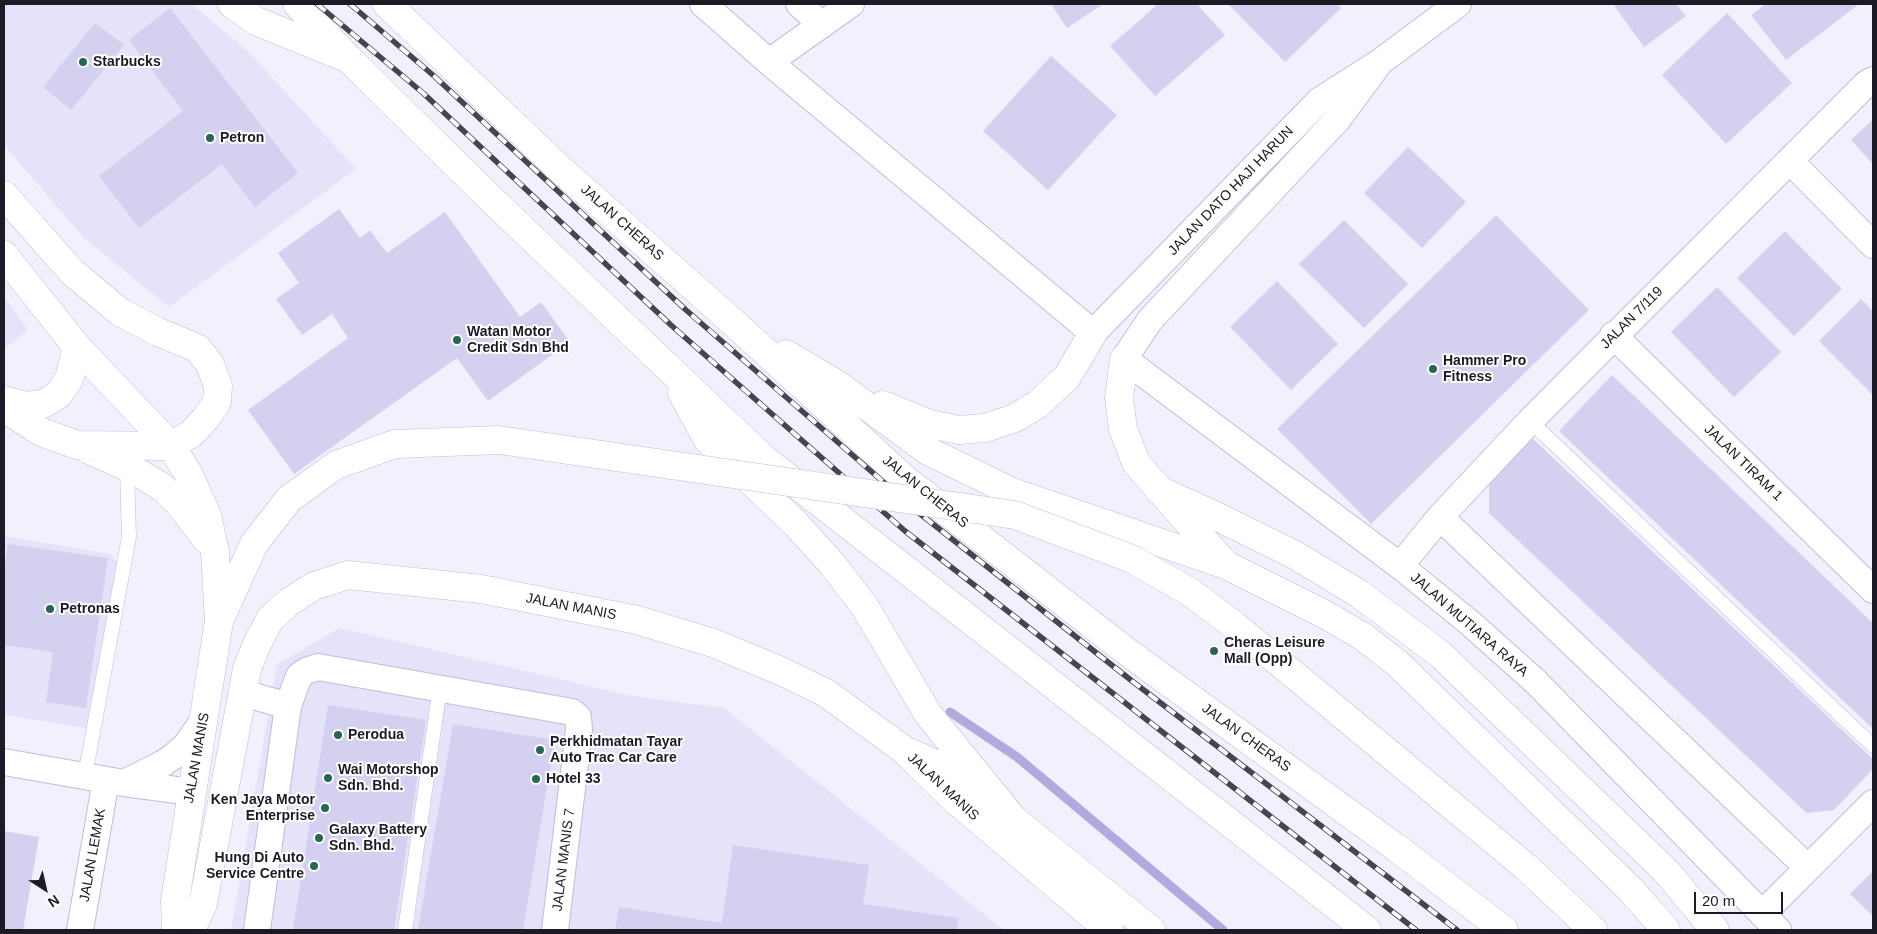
<!DOCTYPE html>
<html>
<head>
<meta charset="utf-8">
<style>
  body { margin:0 }
  #map { position:relative; width:1877px; height:934px; overflow:hidden; background:#f2f0fd; font-family:Helvetica,sans-serif }
  canvas { display:block }
  .frame { position:absolute; inset:0; border:5px solid #1c1a25; pointer-events:none }
  .north { position:absolute; left:20px; top:864px; width:50px; height:50px; -webkit-text-stroke:4px #fff; paint-order:stroke; rotate:145deg; font-size:14px; font-weight:700; line-height:20px; text-align:center; color:#1c1a25 }
  .north::after { content:''; display:block; margin:auto; width:18px; height:22px; background:#1c1a25; clip-path:polygon(50% 0,100% 100%,50% 72%,0 100%) }
  .scale { position:absolute; left:1694px; top:892px; width:89px; height:22px; box-sizing:border-box; border:2px solid #1c1a25; border-top:0; padding-left:6px; font-size:15px; line-height:18px; white-space:nowrap; color:#1c1a25; -webkit-text-stroke:4px #fff; paint-order:stroke }
</style>
</head>
<body>
<div id="map">
<canvas width="1877" height="934"></canvas>
<div class="frame"></div>
<div class="north">N</div>
<div class="scale">20 m</div>
</div>
<script>
const c = document.querySelector('canvas').getContext('2d');
c.lineJoin = 'round';
function fillPath(path, color) {
  c.fillStyle = color;
  c.fill(path, 'evenodd');
}
function toPath(rows) {
  const path = new Path2D();
  for (const r of rows) {
    path.moveTo(r[0], r[1]);
    for (let i = 2; i < r.length; i += 2) path.lineTo(r[i], r[i + 1]);
  }
  return path;
}
function strokePath(path, color, width, dash) {
  c.strokeStyle = color;
  c.lineWidth = width;
  c.lineCap = dash ? 'butt' : 'round';
  c.setLineDash(dash || []);
  c.stroke(path);
}
function write(font, color, halo, rows, align = 'center') {
  c.font = font + ' Helvetica,sans-serif';
  c.lineWidth = 4;
  c.setLineDash([]);
  c.textBaseline = 'middle';
  c.strokeStyle = halo;
  c.fillStyle = color;
  for (const [text, x, y, turn = 0] of rows) {
    c.save();
    c.translate(x, y);
    c.rotate((+turn || 0) * Math.PI / 180);
    c.textAlign = isNaN(turn) ? turn : align;
    if (halo) c.strokeText(text, 0, 0);
    c.fillText(text, 0, 0);
    c.restore();
  }
}
fillPath(toPath([
  [4,4,191,4,246,49,356,169,169,307,83,237,4,145],
  [4,296,28,330,4,349],
  [4,536,110,554,118,562,87,728,4,715],
  [340,628,632,696,724,708,1004,930,231,930,277,664]
]), '#e6e2fa');
strokePath(toPath([
  [950,712,1017,757,1223,930]
]), '#b2a9df', 9);
fillPath(toPath([
  [1051,4,1103,4,1067,28],
  [1158,4,1197,4,1225,35,1155,96,1110,46],
  [1228,4,1337,4,1341,8,1285,62],
  [1613,4,1676,4,1686,16,1644,47],
  [1766,4,1859,4,1786,60,1751,15],
  [170,8,298,173,255,207,222,164,139,228,99,176,183,111,129,40],
  [1727,13,1792,83,1726,144,1662,75],
  [95,23,124,45,71,110,43,87],
  [1051,56,1117,115,1048,190,983,131],
  [1873,119,1873,164,1851,140],
  [1408,147,1466,202,1422,248,1364,193],
  [339,209,360,238,370,230,387,253,445,212,520,317,541,302,570,342,488,401,457,358,294,474,248,410,348,338,332,314,302,335,276,299,299,283,278,253],
  [1496,215,1589,310,1371,524,1277,429],
  [1344,220,1408,284,1364,328,1299,264],
  [1785,231,1842,289,1794,336,1737,278],
  [1277,281,1338,344,1291,390,1230,327],
  [1717,287,1781,352,1734,397,1671,332],
  [1861,299,1873,311,1873,395,1819,341],
  [1612,375,1873,623,1873,729,1559,431],
  [1532,438,1873,759,1873,769,1834,810,1807,813,1797,804,1489,513,1489,482],
  [8,544,108,558,86,708,46,702,53,652,4,645,4,572],
  [328,705,426,720,394,930,293,930],
  [453,724,555,740,523,930,418,930],
  [4,831,39,837,23,930,4,930],
  [733,845,869,865,863,904,958,918,957,930,615,930,619,907,722,923],
  [1873,871,1873,916,1850,894]
]), '#d4d0ef');
const service = toPath([
  [1530,421,1873,746],
  [85,776,129,537,127,467],
  [405,930,440,687]
]);
const minor = toPath([
  [703,4,769,62,1093,333,1319,101,1380,62,1458,4],
  [799,4,822,25],
  [769,62,851,4],
  [1380,62,1338,119,1150,320,1124,359,1400,566,1470,623,1536,682,1778,930],
  [1790,161,1873,245],
  [1613,335,1873,590],
  [1440,517,1808,868],
  [1400,566,1440,517,1530,421,1866,84,1873,80],
  [243,693,288,706],
  [4,762,124,783,191,792],
  [124,783,162,764,174,756,186,745,203,721],
  [1762,914,1873,803],
  [80,930,106,780],
  [257,930,288,706,299,676,306,671,318,667,572,712,578,717,579,730,555,930]
]);
const tertiary = toPath([
  [4,400,26,406,43,404,58,395,69,379,77,347],
  [4,408,41,432,77,445,171,446,188,473,207,515,215,552,219,621,175,901,176,930],
  [89,450,132,469,162,487,178,502,206,539],
  [191,930,203,904,247,669,257,644,270,619,289,602,314,586,348,575,481,589,637,620,713,643,781,671,826,693,904,750,953,798,1109,930]
]);
const trunk = toPath([
  [232,4,256,21,339,55],
  [297,4,348,58,491,199,764,459,1367,930],
  [387,4,559,168,735,324,906,480,1126,651,1394,846,1504,930],
  [4,195,72,272,120,312,158,332,197,348,210,364,218,386,217,402,206,418,191,434,171,446,77,347,4,255],
  [786,354,838,385,928,451,1012,492,1226,565,1324,614,1362,636,1397,663,1631,890,1666,930],
  [1124,359,1119,398,1123,429,1136,463,1225,564],
  [682,393,708,440,796,524,832,564,865,607,928,714,1014,820],
  [883,405,929,424,959,430,985,428,1015,418,1038,404,1067,377,1093,333],
  [1159,490,1218,517,1295,555,1358,593,1441,655,1666,871,1715,930],
  [219,621,254,544,289,499],
  [904,750,936,764,975,794,1014,820,1151,930],
  [1526,867,1593,930]
]);
strokePath(service, '#c0bcdb', 15);
strokePath(minor, '#c0bcdb', 28);
strokePath(tertiary, '#c0bcdb', 29);
strokePath(trunk, '#c0bcdb', 29);
strokePath(service, '#fff', 14);
strokePath(minor, '#fff', 26);
strokePath(tertiary, '#fff', 28);
strokePath(trunk, '#fff', 28);
const rail = toPath([
  [317,4,423,93,672,326,905,531,1416,930],
  [350,4,434,76,686,310,919,513,1132,681,1457,930]
]);
strokePath(rail, '#464450', 5.5);
strokePath(rail, '#fff', 4, [11]);
const trunkBridge = toPath([
  [289,499,336,465,395,444,499,440,1015,515,1132,559,1190,592,1234,625,1526,867]
]);
strokePath(trunkBridge, '#c0bcdb', 29, []);
strokePath(trunkBridge, '#fff', 28);
for (const [x, y, r, color] of [
  [83,62,5,"#276653"],
  [210,138,5,"#276653"],
  [457,340,5,"#276653"],
  [1433,369,5,"#276653"],
  [50,609,5,"#276653"],
  [1214,651,5,"#276653"],
  [338,735,5,"#276653"],
  [540,750,5,"#276653"],
  [328,778,5,"#276653"],
  [536,779,5,"#276653"],
  [325,808,5,"#276653"],
  [319,838,5,"#276653"],
  [314,866,5,"#276653"]
]) {
  const dot = new Path2D();
  dot.arc(x, y, r, 0, 2 * Math.PI);
  c.fillStyle = color;
  c.fill(dot);
  strokePath(dot, '#fff', 2);
}
write('bold 14px', '#1c1a25', '#fff', [
  ["Starbucks",93,62],
  ["Petron",220,138],
  ["Watan Motor",467,332],
  ["Credit Sdn Bhd",467,348],
  ["Hammer Pro",1443,361],
  ["Fitness",1443,377],
  ["Petronas",60,609],
  ["Cheras Leisure",1224,643],
  ["Mall (Opp)",1224,659],
  ["Perodua",348,735],
  ["Perkhidmatan Tayar",550,742],
  ["Auto Trac Car Care",550,758],
  ["Wai Motorshop",338,770],
  ["Sdn. Bhd.",338,786],
  ["Hotel 33",546,779],
  ["Ken Jaya Motor",315,800,"right"],
  ["Enterprise",315,816,"right"],
  ["Galaxy Battery",329,830],
  ["Sdn. Bhd.",329,846],
  ["Hung Di Auto",304,858,"right"],
  ["Service Centre",304,874,"right"]
], 'left');
write('14px', '#1c1a25', '#fff', [
  ["JALAN DATO HAJI HARUN",1231,191,-46],
  ["JALAN CHERAS",622,223,42],
  ["JALAN 7/119",1632,318,-45],
  ["JALAN TIRAM 1",1743,463,44],
  ["JALAN CHERAS",925,492,39],
  ["JALAN MANIS",571,607,11],
  ["JALAN MUTIARA RAYA",1469,625,41],
  ["JALAN CHERAS",1246,738,36],
  ["JALAN MANIS",197,758,-80],
  ["JALAN MANIS",943,787,43],
  ["JALAN LEMAK",93,855,-80],
  ["JALAN MANIS 7",564,860,-83]
]);
</script>
</body>
</html>
